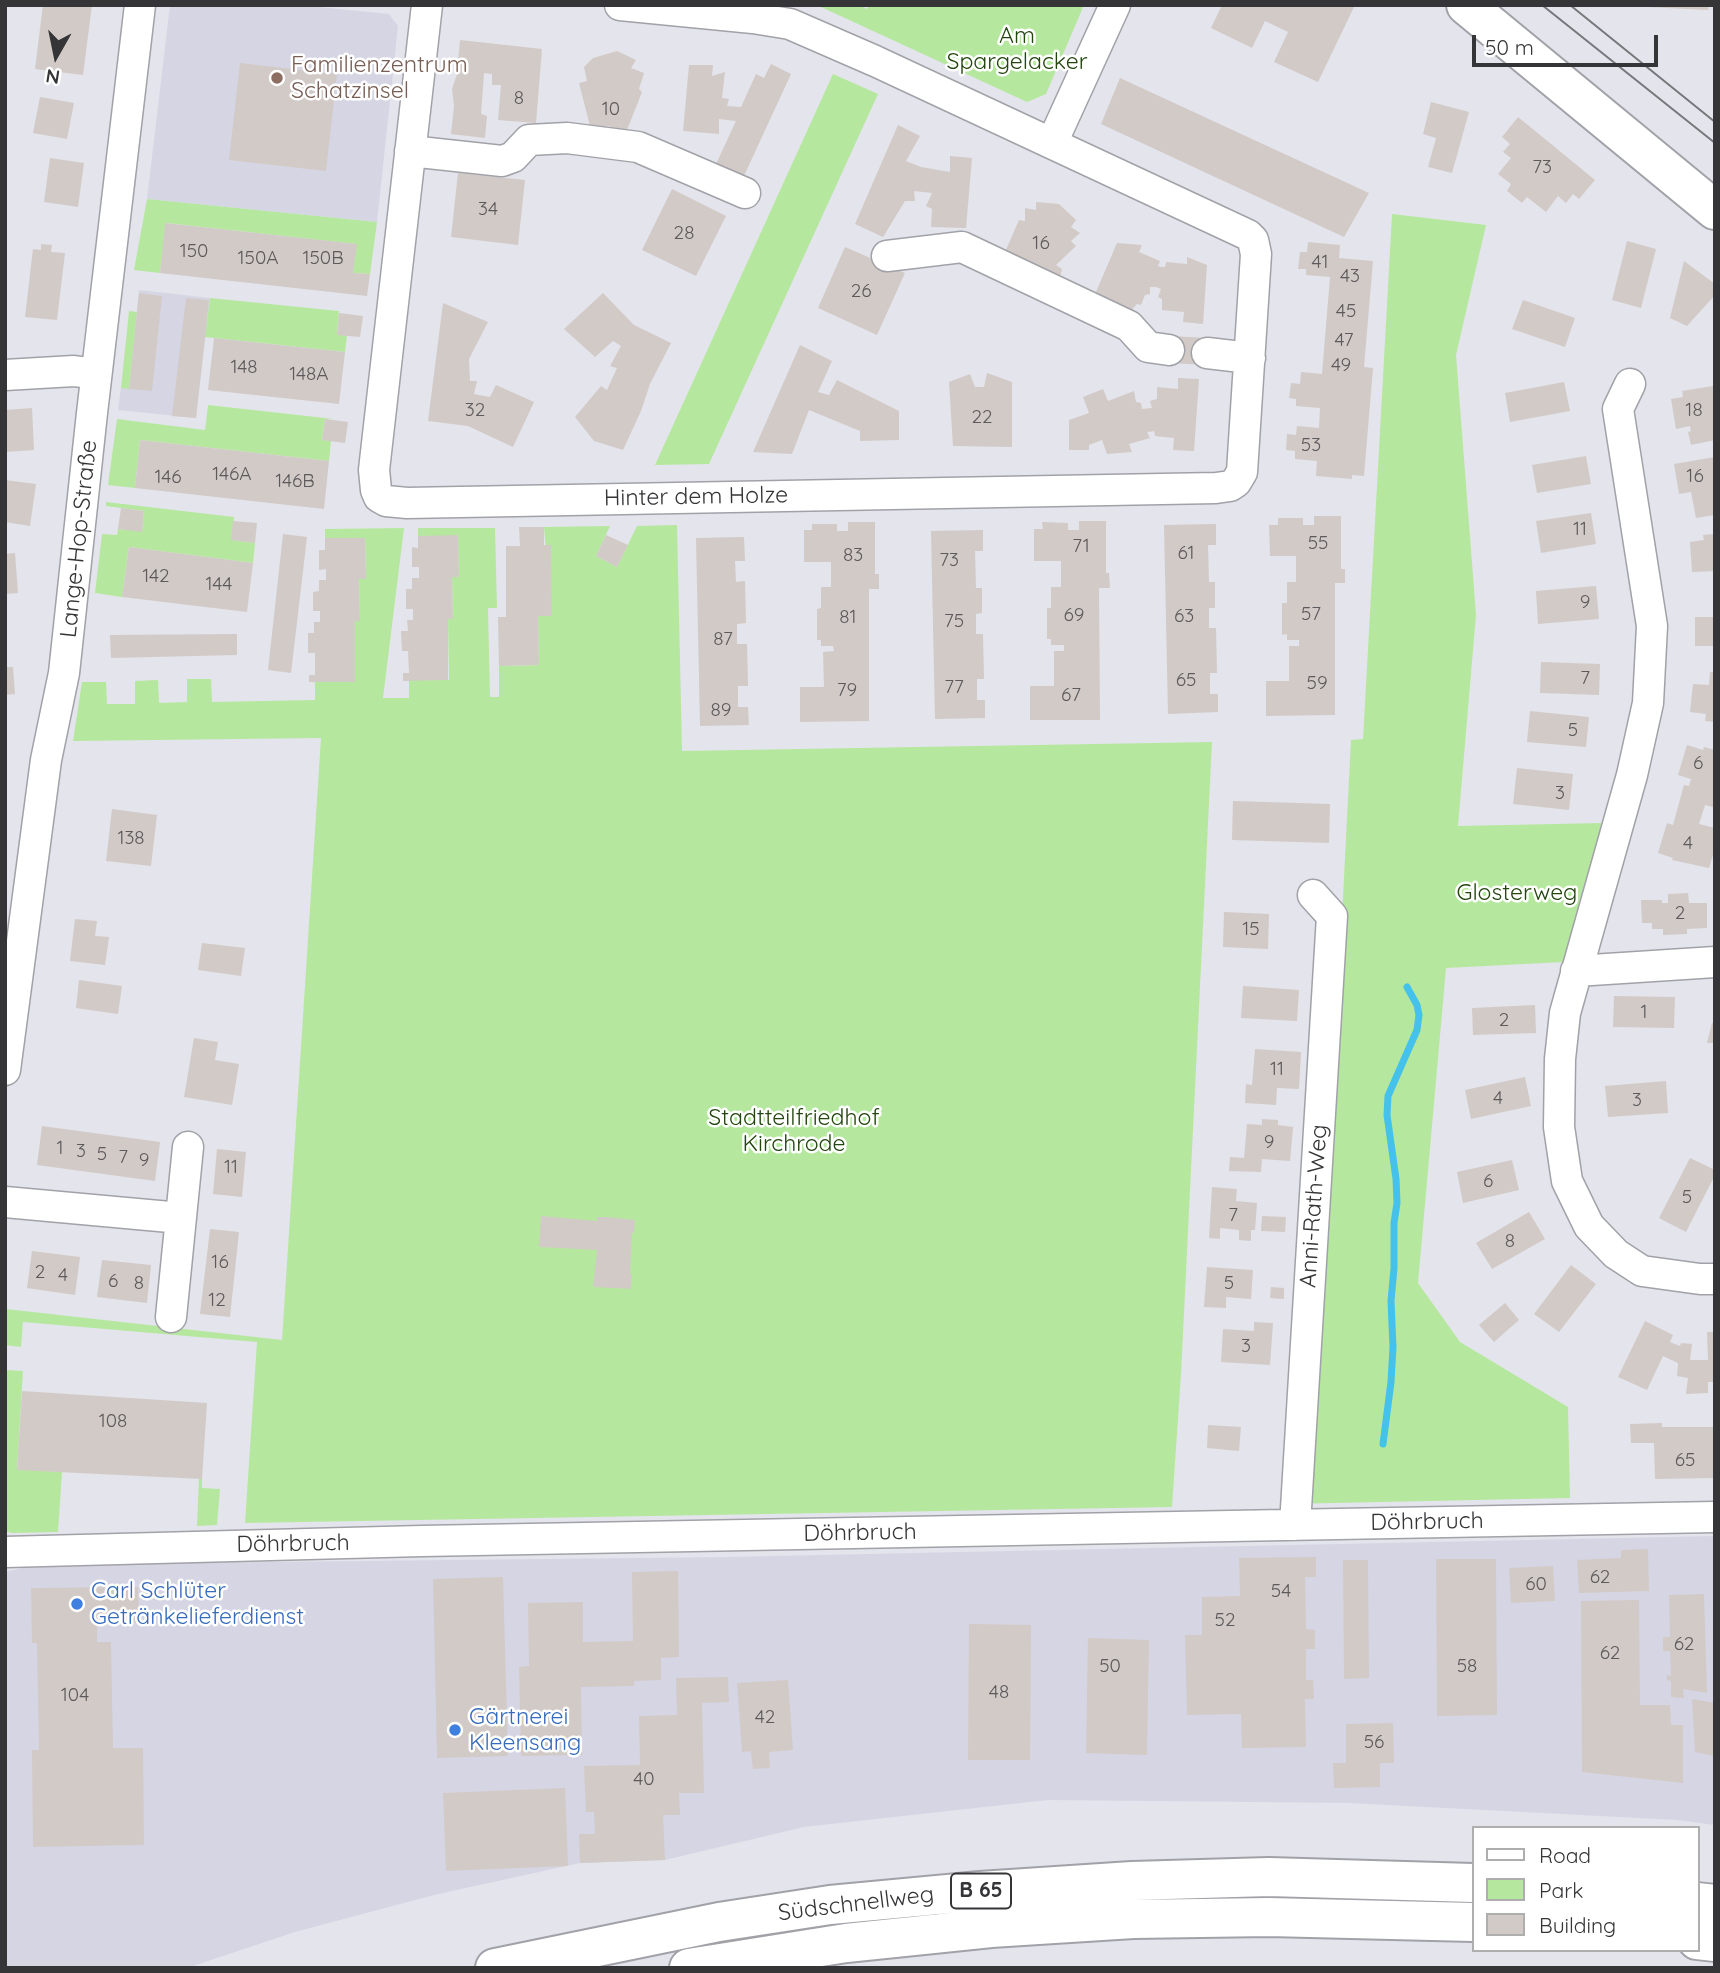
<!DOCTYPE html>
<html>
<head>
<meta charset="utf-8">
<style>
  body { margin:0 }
  #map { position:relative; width:1720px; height:1973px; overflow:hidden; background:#e4e4ec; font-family:Quicksand,sans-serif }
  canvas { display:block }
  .frame { position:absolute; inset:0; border:7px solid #353538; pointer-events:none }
  .legend { position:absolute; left:1472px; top:1826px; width:228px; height:126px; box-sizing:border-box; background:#fff; border:2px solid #aeaeaf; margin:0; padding:9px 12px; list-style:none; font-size:21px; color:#353538 }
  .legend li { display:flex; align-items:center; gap:14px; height:35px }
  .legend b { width:35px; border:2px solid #aeaeaf }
  .north { position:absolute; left:21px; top:21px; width:70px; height:70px; -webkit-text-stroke:5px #fff; paint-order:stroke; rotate:189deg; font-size:19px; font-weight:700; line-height:28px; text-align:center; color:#353538 }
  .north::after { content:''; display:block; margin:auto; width:24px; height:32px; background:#353538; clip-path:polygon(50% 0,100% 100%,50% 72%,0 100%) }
  .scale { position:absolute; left:1472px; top:35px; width:186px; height:32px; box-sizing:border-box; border:4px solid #353538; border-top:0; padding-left:9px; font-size:21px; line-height:24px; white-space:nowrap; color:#353538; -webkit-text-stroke:5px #fff; paint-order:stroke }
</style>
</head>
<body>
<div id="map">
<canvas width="1720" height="1973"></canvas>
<div class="frame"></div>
<ul class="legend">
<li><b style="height:9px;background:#fff"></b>Road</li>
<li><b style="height:19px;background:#b5e89e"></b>Park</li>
<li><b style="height:19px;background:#d2cac6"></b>Building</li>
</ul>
<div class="north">N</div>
<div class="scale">50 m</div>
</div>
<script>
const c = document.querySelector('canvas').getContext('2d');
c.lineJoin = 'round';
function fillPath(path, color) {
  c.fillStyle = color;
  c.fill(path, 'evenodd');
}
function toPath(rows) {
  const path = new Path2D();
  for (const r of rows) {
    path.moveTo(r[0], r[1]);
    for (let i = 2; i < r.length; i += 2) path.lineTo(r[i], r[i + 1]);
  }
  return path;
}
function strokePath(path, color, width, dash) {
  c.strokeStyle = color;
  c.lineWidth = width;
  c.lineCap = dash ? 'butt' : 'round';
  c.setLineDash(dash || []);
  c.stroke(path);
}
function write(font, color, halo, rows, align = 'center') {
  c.font = font + ' Quicksand,sans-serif';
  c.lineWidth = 5;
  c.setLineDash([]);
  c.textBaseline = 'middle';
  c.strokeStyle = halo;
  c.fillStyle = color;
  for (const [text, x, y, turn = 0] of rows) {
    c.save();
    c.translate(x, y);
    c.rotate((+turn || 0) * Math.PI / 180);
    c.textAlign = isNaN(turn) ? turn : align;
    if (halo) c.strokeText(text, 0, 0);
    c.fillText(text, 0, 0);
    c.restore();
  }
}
fillPath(toPath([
  [170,5,298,5,389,14,398,26,377,222,147,199],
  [139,290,210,298,196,418,118,410,121,388,129,388],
  [1715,1536,1715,1825,1677,1820,1349,1803,1048,1800,804,1827,665,1860,580,1863,434,1895,295,1932,187,1968,5,1968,5,1572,27,1567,179,1563,726,1557]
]), '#d6d5e4');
fillPath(toPath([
  [822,5,859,5,867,9,869,5,1084,5,1046,94,1027,102,821,7],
  [833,74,878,94,709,464,655,465],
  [147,199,377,222,370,274,353,273,356,244,166,223,160,273,134,270],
  [1392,214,1486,225,1456,355,1476,615,1458,826,1602,823,1564,962,1446,968,1418,1283,1460,1342,1568,1407,1570,1498,1287,1504,1341,936,1351,740,1363,739],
  [210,298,339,311,337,334,347,336,345,352,205,337],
  [129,311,137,312,129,389,121,388],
  [208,405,334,419,325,419,322,440,331,441,329,461,140,440,135,488,108,485,117,419,205,430],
  [106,502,234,517,232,540,255,543,253,563,129,547,122,597,95,593,102,534,117,535,118,529,142,531,144,511,106,506],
  [677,525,682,751,1212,742,1181,1374,1172,1507,245,1523,257,1342,23,1322,21,1347,5,1345,6,1309,282,1340,321,738,73,741,82,682,106,682,107,704,135,704,135,681,158,680,159,703,187,702,187,679,211,679,212,702,315,700,315,682,355,682,355,621,360,620,359,579,366,579,365,538,325,538,325,529,404,528,383,698,409,698,409,680,449,680,448,619,453,618,452,577,459,577,458,536,418,536,418,528,495,528,497,608,488,608,490,697,499,697,499,666,539,665,538,616,552,616,544,527,610,526,596,556,617,567,637,526],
  [5,1370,23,1371,17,1469,62,1472,58,1532,12,1533,5,1531],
  [199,1479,202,1479,202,1488,220,1489,217,1525,197,1526]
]), '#b5e89e');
strokePath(toPath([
  [1383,1444,1391,1382,1393,1347,1391,1301,1394,1268,1394,1223,1397,1203,1396,1179,1387,1115,1388,1096,1417,1030,1419,1015,1417,1005,1407,987]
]), '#45c2eb', 7);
fillPath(toPath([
  [43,5,92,5,83,75,35,69],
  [1222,5,1355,5,1318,82,1274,62,1288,32,1265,21,1252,48,1211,28],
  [1647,5,1709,5,1708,10,1647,7],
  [460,40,542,49,536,123,498,120,501,85,492,85,492,74,484,73,481,114,487,116,485,138,451,134,454,106,452,89,457,74],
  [617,51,636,60,631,68,644,73,639,89,642,92,625,135,609,126,591,130,579,83,587,81,584,67,593,58],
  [240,63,337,74,326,171,229,160],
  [771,64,791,74,743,178,716,164,736,121,719,119,719,134,683,131,689,65,713,65,712,76,725,72,722,98,729,99,727,106,741,107,756,74,764,78],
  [1120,78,1369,193,1344,237,1101,124],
  [40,97,74,103,67,139,33,133],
  [1431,102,1469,112,1452,173,1428,167,1436,138,1423,134],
  [1518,117,1595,180,1579,199,1573,194,1566,203,1558,196,1546,212,1527,197,1522,203,1507,191,1511,184,1498,174,1511,158,1503,152,1510,144,1502,137],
  [898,125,920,136,906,161,921,167,950,172,950,156,972,158,966,228,931,227,932,209,926,206,932,193,914,191,915,201,905,201,883,237,855,224],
  [50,158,84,163,78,207,44,202],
  [458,173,525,180,518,245,451,237],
  [672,189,726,216,696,276,642,250],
  [1036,202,1059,204,1076,220,1071,227,1080,233,1071,241,1076,246,1056,265,1062,269,1058,285,1002,259,1019,220,1025,221,1025,208,1036,210],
  [165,223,357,244,353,273,370,274,367,296,160,273],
  [1627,241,1656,249,1641,308,1612,300],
  [1308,242,1340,245,1339,258,1373,261,1364,367,1373,368,1364,476,1352,475,1352,479,1316,476,1317,461,1295,459,1295,451,1286,450,1287,434,1296,435,1297,426,1319,428,1320,408,1296,406,1296,399,1289,398,1291,383,1300,384,1301,372,1322,374,1330,277,1306,275,1306,269,1298,269,1300,252,1307,252],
  [1117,243,1142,245,1139,252,1160,261,1158,266,1161,267,1165,267,1166,262,1187,264,1187,257,1207,265,1203,324,1183,322,1184,312,1162,310,1162,299,1158,297,1161,289,1156,287,1150,287,1150,294,1145,295,1141,305,1137,304,1128,314,1093,299],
  [41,244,52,245,51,252,65,253,57,320,25,317,33,249,41,250],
  [845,247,905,273,877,335,818,308],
  [1684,261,1715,284,1715,295,1687,326,1670,318],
  [139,293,162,296,152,391,129,389],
  [603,293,634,325,671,343,650,384,641,411,623,450,594,441,575,417,601,386,607,390,617,368,610,366,621,346,613,341,595,357,564,329],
  [186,298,209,300,196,418,172,416],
  [1523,300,1575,318,1565,347,1512,329],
  [443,303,488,322,469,359,470,381,477,381,474,394,490,397,496,385,534,402,513,447,468,426,428,421],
  [339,313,363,316,360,337,337,335],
  [1170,336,1208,338,1207,365,1169,363],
  [214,338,345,352,339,404,208,390],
  [800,345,832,361,818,392,829,395,837,380,899,411,899,440,860,441,860,431,809,410,792,454,753,452],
  [987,373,1012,382,1012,447,953,446,949,382,970,374,975,387,984,387],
  [1178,378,1199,379,1194,451,1173,450,1174,438,1155,436,1154,431,1147,432,1150,438,1129,444,1132,452,1107,454,1102,440,1089,445,1089,450,1069,450,1069,420,1089,413,1083,397,1103,389,1108,401,1134,391,1136,402,1141,403,1142,409,1152,408,1150,401,1157,399,1157,387,1178,389],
  [1564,382,1570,411,1510,422,1505,393],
  [1713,386,1715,391,1715,440,1691,445,1688,432,1691,431,1690,426,1676,429,1671,399,1683,397,1682,391],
  [32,408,34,450,5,452,5,410],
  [325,419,348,422,345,443,322,440],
  [140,440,329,461,324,509,135,488],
  [1586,456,1591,484,1537,493,1532,465],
  [1715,457,1715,515,1696,518,1691,492,1679,494,1674,464],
  [5,480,36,484,30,526,5,522],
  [121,508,144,511,142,532,118,529],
  [1591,513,1596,544,1541,553,1536,521],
  [1314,516,1341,516,1341,569,1345,569,1345,583,1335,583,1335,715,1266,716,1266,681,1289,681,1289,646,1299,646,1299,640,1287,640,1287,634,1282,635,1282,603,1287,603,1287,582,1296,582,1296,556,1270,556,1269,525,1278,525,1278,518,1303,518,1303,525,1314,525],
  [233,521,257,523,255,543,231,540],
  [1079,521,1106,521,1106,573,1109,573,1110,588,1099,588,1100,720,1030,720,1030,686,1054,686,1054,651,1064,651,1064,645,1051,645,1051,639,1047,639,1047,608,1051,608,1051,587,1061,587,1061,561,1034,561,1034,529,1043,529,1042,522,1068,523,1068,530,1079,530],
  [848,522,875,522,875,574,879,574,879,589,869,589,869,721,800,722,800,687,824,687,823,652,834,651,833,646,821,646,821,640,817,640,817,609,821,608,821,587,831,587,831,562,804,562,804,530,812,530,812,524,837,524,837,531,848,531],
  [1216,524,1216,545,1208,545,1209,582,1215,582,1215,608,1209,608,1209,628,1216,628,1217,673,1210,673,1210,694,1218,694,1218,712,1168,714,1164,525],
  [519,527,544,527,544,545,551,545,552,616,538,616,539,665,499,666,498,617,506,617,506,546,520,546],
  [983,530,983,551,975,551,976,588,982,588,982,613,976,614,976,634,983,634,984,679,977,679,977,700,985,700,985,718,935,719,931,531],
  [283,534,307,537,291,673,268,670],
  [1715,534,1715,571,1692,572,1690,542,1704,540,1703,535],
  [458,535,459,577,452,577,453,619,448,619,448,680,403,681,403,673,409,673,408,651,402,651,401,631,408,631,407,620,413,620,413,609,406,609,406,589,412,589,412,578,419,578,419,567,412,567,412,547,418,548,418,536],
  [606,535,628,545,617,567,596,556],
  [744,537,745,561,735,561,736,582,745,581,746,623,737,624,737,644,747,644,748,686,738,686,738,707,748,707,749,725,700,726,696,538],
  [325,538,365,538,366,579,359,579,360,621,355,621,355,682,309,682,309,675,315,675,315,653,308,653,308,633,314,633,314,622,320,622,320,611,313,611,313,592,319,591,319,580,326,580,326,569,319,570,319,550,325,550],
  [129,547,253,563,247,612,122,597],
  [15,553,18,593,5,594,5,554],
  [1596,586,1599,619,1538,624,1536,591],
  [1695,617,1715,617,1715,646,1695,646],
  [237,634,237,655,111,658,110,635],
  [1541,662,1600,664,1599,695,1540,693],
  [5,667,13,667,15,694,5,695],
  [1710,672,1715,672,1715,722,1705,721,1706,714,1690,712,1693,684,1709,685],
  [1530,711,1589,717,1586,747,1527,742],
  [1687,745,1703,750,1704,747,1715,750,1715,800,1713,807,1705,805,1699,824,1715,828,1715,848,1709,868,1672,860,1673,858,1658,853,1667,823,1673,825,1684,785,1689,786,1691,779,1678,775],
  [1517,768,1573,774,1569,810,1513,804],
  [1233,801,1330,804,1329,843,1232,840],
  [112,809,157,815,151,866,106,861],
  [1688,893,1689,903,1707,903,1707,928,1687,929,1687,934,1663,935,1663,929,1652,929,1652,923,1642,923,1641,900,1662,900,1662,903,1668,903,1668,894],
  [1224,912,1269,914,1268,949,1223,947],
  [75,919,97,921,95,936,109,937,105,965,70,961],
  [202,943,245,948,241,976,198,970],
  [79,980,122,986,118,1014,76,1008],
  [1243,986,1299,990,1297,1021,1241,1018],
  [1614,996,1675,997,1674,1028,1613,1027],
  [1535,1005,1536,1033,1473,1035,1472,1008],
  [1715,1022,1715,1043,1707,1043,1712,1023],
  [194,1038,218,1042,215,1060,239,1064,232,1105,184,1097],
  [1255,1049,1301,1052,1299,1089,1277,1088,1276,1105,1245,1103,1246,1084,1252,1085],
  [1525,1077,1531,1106,1471,1119,1465,1090],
  [1666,1081,1668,1113,1608,1117,1605,1086],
  [1262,1119,1278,1120,1278,1125,1293,1127,1290,1161,1262,1159,1261,1172,1229,1171,1230,1157,1244,1158,1247,1124,1262,1125],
  [42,1126,160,1142,155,1181,37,1165],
  [217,1149,246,1152,242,1197,213,1194],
  [1690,1158,1715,1170,1715,1175,1686,1232,1659,1218],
  [1512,1160,1519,1190,1463,1203,1457,1172],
  [1212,1187,1237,1189,1236,1201,1257,1203,1255,1230,1251,1230,1251,1241,1239,1240,1239,1230,1220,1228,1220,1239,1209,1238],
  [1529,1212,1545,1239,1492,1269,1476,1243],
  [541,1216,597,1221,597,1217,607,1217,635,1220,634,1233,632,1233,630,1274,632,1274,631,1289,593,1287,597,1250,539,1247],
  [1262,1216,1286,1217,1285,1232,1261,1231],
  [210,1229,239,1232,230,1317,200,1314],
  [32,1251,80,1257,75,1295,27,1288],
  [102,1260,151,1265,147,1303,97,1297],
  [1571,1265,1596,1284,1559,1332,1534,1314],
  [1207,1267,1253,1270,1251,1299,1226,1297,1226,1308,1204,1307],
  [1271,1287,1284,1288,1284,1299,1270,1298],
  [1505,1303,1519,1320,1494,1342,1479,1325],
  [1645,1321,1673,1335,1670,1342,1680,1346,1681,1343,1692,1344,1690,1360,1708,1360,1707,1332,1715,1332,1715,1382,1708,1382,1708,1393,1686,1394,1688,1378,1677,1376,1678,1363,1663,1356,1647,1390,1618,1377],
  [1254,1322,1273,1323,1270,1365,1221,1362,1223,1329,1254,1331],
  [22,1391,207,1403,202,1479,17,1470],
  [1662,1423,1662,1427,1715,1427,1715,1478,1655,1479,1654,1443,1631,1443,1630,1424],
  [1208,1425,1241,1427,1239,1451,1207,1448],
  [1648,1549,1649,1591,1579,1593,1577,1560,1621,1558,1621,1550],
  [1316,1557,1316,1577,1305,1577,1306,1629,1315,1630,1315,1649,1306,1649,1306,1680,1313,1680,1314,1699,1305,1699,1306,1747,1242,1748,1241,1714,1187,1715,1185,1635,1202,1635,1202,1597,1240,1596,1239,1558],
  [1436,1559,1496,1559,1497,1715,1437,1716],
  [1343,1560,1368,1560,1369,1678,1344,1679],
  [1553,1566,1555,1601,1511,1603,1509,1568],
  [678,1571,679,1657,661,1658,661,1680,634,1681,634,1686,581,1687,582,1755,521,1756,519,1667,529,1666,528,1603,583,1602,583,1642,633,1641,632,1572],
  [503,1577,508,1756,437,1758,433,1579],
  [138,1587,139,1623,97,1624,97,1642,111,1642,113,1748,143,1748,144,1845,33,1847,32,1750,39,1750,37,1643,32,1643,31,1588],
  [1704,1594,1707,1693,1683,1689,1684,1698,1671,1697,1671,1681,1667,1680,1667,1675,1671,1676,1670,1651,1663,1651,1663,1637,1670,1637,1669,1595],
  [1639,1600,1640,1705,1670,1705,1671,1725,1683,1725,1683,1783,1582,1772,1581,1601],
  [969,1624,1031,1625,1030,1760,968,1760],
  [1088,1638,1149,1640,1147,1755,1086,1753],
  [728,1677,729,1702,702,1703,704,1793,679,1793,680,1815,663,1815,665,1860,580,1863,579,1834,595,1834,594,1812,586,1812,584,1766,640,1765,639,1716,677,1715,676,1678],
  [788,1680,793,1750,769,1752,770,1768,753,1769,751,1751,742,1752,737,1683],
  [1692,1699,1715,1703,1715,1756,1695,1752],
  [1393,1723,1394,1763,1380,1763,1380,1787,1334,1788,1333,1763,1346,1763,1346,1724],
  [565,1788,568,1866,446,1871,443,1793]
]), '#d2cac6');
const minor = toPath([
  [427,5,374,470,376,490,379,497,386,501,407,503,1216,488,1230,486,1236,482,1242,472,1256,254,1253,240,1248,235,875,61,790,24,753,18,620,5],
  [1052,143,1115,5],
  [410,151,502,161,513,157,529,140,567,138,638,147,745,193],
  [887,256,962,247,1129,326,1148,347,1169,350],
  [1207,353,1250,358],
  [5,375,74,371,96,374],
  [1630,384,1618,409,1652,626,1648,703,1632,775,1565,1013,1560,1059,1559,1127,1567,1181,1589,1226,1616,1254,1642,1271,1700,1279,1715,1279],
  [1576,971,1715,962],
  [5,1070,46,760,64,673,92,413,140,5],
  [5,1202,181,1218],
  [171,1317,188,1147],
  [1295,1525,1332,916,1313,895],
  [5,1552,422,1541,1715,1517]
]);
const secondary = toPath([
  [1466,5,1715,210]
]);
const trunk = toPath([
  [1697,1902,1715,1904],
  [1697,1940,1715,1942],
  [495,1968,719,1922,830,1905,980,1891,1132,1881,1269,1877,1473,1883],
  [689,1968,846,1943,991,1928,1133,1919,1269,1917,1473,1922]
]);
strokePath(minor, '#a1a1a8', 33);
strokePath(secondary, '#a1a1a8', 42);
strokePath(trunk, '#a1a1a8', 42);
strokePath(minor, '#fff', 30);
strokePath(secondary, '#fff', 38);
strokePath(trunk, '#fff', 38);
strokePath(toPath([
  [1542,5,1715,143],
  [1570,5,1715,122]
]), '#77777b', 2);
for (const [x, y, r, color] of [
  [277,78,7,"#8d6e63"],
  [77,1604,7,"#3f7fe0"],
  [455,1730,7,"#3f7fe0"]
]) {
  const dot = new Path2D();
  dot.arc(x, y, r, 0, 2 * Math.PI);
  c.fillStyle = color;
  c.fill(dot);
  strokePath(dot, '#fff', 2.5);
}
write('19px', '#5c5a5c', null, [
  ["8",519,98],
  ["10",611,109],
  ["73",1542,167],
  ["34",488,209],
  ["28",684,233],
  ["16",1041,243],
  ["150",194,251],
  ["150A",258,258],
  ["150B",323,258],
  ["41",1320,262],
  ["43",1350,276],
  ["26",861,291],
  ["45",1346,311],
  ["47",1344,340],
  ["49",1341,365],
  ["148",244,367],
  ["148A",309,374],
  ["32",475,410],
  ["18",1694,410],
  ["22",982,417],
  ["53",1311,445],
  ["146A",232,474],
  ["16",1695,476],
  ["146",168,477],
  ["146B",295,481],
  ["11",1580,529],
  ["55",1318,543],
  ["71",1081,546],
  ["61",1186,553],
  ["83",853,555],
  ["73",949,560],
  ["142",156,576],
  ["144",219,584],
  ["9",1585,602],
  ["57",1311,614],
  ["69",1074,615],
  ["63",1184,616],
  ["81",848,617],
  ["75",954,621],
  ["87",723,639],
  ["7",1585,678],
  ["65",1186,680],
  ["59",1317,683],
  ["77",954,687],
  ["79",847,690],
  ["67",1071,695],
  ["89",721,710],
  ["5",1573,730],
  ["6",1698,763],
  ["3",1560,793],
  ["138",131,838],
  ["4",1688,843],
  ["2",1680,913],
  ["15",1251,929],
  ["1",1644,1012],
  ["2",1504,1020],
  ["11",1277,1069],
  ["4",1498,1098],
  ["3",1637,1100],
  ["9",1269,1142],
  ["1",60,1148],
  ["3",81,1151],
  ["5",102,1154],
  ["7",123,1157],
  ["9",144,1160],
  ["11",231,1167],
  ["6",1488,1181],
  ["5",1687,1197],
  ["7",1233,1215],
  ["8",1510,1241],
  ["16",220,1262],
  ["2",40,1272],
  ["4",63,1275],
  ["6",113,1281],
  ["8",139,1283],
  ["5",1229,1283],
  ["12",217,1300],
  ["3",1246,1346],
  ["108",113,1421],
  ["65",1685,1460],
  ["62",1600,1577],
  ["60",1536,1584],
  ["54",1281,1591],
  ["52",1225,1620],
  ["62",1684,1644],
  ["62",1610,1653],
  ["50",1110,1666],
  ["58",1467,1666],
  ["48",999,1692],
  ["104",75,1695],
  ["42",765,1717],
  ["56",1374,1742],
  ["40",644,1779]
]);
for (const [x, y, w] of [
  [981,1891,60]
]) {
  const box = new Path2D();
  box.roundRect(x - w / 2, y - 17.5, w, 35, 5);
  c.fillStyle = '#fff';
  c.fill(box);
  strokePath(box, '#353538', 2);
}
write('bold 21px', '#353538', null, [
  ["B 65",981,1891]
]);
write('23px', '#23460f', '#fff', [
  ["Am",1017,36],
  ["Spargelacker",1017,62],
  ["Glosterweg",1517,893],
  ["Stadtteilfriedhof",794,1118],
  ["Kirchrode",794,1144]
]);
write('23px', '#785e54', '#fff', [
  ["Familienzentrum",291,65],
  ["Schatzinsel",291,91]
], 'left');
write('23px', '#353538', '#fff', [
  ["Hinter dem Holze",696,497,-1],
  ["Lange-Hop-Straße",79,539,-84],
  ["Anni-Rath-Weg",1314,1206,-86],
  ["Döhrbruch",1427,1522,-1],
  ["Döhrbruch",860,1533,-1],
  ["Döhrbruch",293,1544,-1],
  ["Südschnellweg",856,1904,-7]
]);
write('23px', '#366cbe', '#fff', [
  ["Carl Schlüter",91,1591],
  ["Getränkelieferdienst",91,1617],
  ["Gärtnerei",469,1717],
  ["Kleensang",469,1743]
], 'left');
</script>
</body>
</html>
